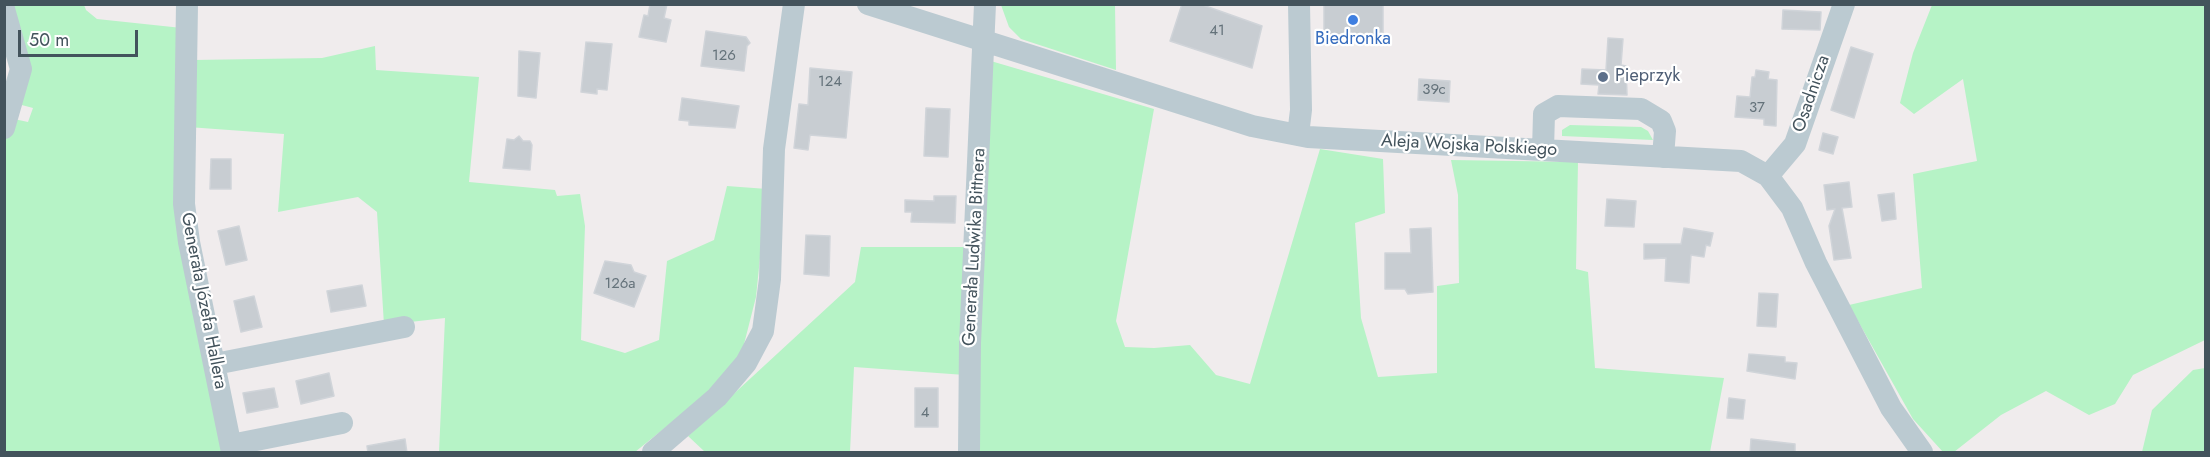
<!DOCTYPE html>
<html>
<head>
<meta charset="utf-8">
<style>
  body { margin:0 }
  #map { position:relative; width:2210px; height:457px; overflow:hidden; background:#f0eced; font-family:Jost,sans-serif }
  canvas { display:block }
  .frame { position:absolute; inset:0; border:6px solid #43535c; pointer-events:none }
  .scale { position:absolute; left:18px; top:30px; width:120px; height:27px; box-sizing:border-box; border:3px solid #43535c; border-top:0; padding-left:8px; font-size:18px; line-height:21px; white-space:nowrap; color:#43535c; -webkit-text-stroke:4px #fff; paint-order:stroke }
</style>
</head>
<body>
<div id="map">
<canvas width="2210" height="457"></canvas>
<div class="frame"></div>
<div class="scale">50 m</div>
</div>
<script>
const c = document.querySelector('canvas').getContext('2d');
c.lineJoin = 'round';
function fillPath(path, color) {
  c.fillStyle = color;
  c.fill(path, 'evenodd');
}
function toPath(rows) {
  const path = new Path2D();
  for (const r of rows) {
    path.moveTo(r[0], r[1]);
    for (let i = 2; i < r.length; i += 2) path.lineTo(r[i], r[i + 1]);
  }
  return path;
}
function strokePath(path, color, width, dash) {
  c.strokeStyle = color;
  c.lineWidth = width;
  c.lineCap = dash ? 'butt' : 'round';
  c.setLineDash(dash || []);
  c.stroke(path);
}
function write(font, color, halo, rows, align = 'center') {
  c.font = font + ' Jost,sans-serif';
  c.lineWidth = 4.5;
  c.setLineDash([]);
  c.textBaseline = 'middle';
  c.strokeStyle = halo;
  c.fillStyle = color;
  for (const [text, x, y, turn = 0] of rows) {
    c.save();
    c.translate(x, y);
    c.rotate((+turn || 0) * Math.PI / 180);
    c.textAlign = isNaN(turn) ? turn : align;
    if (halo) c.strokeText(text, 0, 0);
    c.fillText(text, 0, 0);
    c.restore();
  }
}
fillPath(toPath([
  [8,5,84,5,86,10,97,19,182,28,178,218,224,452,5,452,4,134,14,119,28,122,33,108,18,104],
  [1001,5,1115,5,1116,70,1021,39,1009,27],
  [1932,5,2205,5,2205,340,2133,375,2115,404,2089,415,2046,391,2001,415,1954,452,1943,452,1913,419,1849,305,1922,288,1913,174,1977,161,1963,79,1914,114,1900,103,1913,53],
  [375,46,376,70,479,77,469,182,555,190,557,196,580,194,585,226,581,340,625,353,659,340,667,261,714,240,727,186,767,189,756,297,742,352,707,394,635,452,439,452,445,318,384,325,377,212,358,197,278,212,284,134,188,127,193,60,322,58],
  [984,59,1154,109,1116,321,1125,347,1154,348,1190,345,1216,375,1250,384,1320,149,1383,159,1385,213,1355,223,1361,318,1378,377,1437,373,1437,286,1459,283,1458,195,1451,160,1578,162,1576,269,1588,272,1595,368,1724,378,1710,452,976,452],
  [1570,125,1641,127,1648,131,1653,140,1562,136,1562,130],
  [861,247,966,247,965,375,854,367,850,452,705,452,688,436,855,282],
  [2205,368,2205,452,2142,452,2152,410,2193,370]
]), '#b6f3c6');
const building = toPath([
  [650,4,667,4,664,18,671,20,666,42,639,37,644,15,648,16,650,4],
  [1182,4,1200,4,1262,26,1252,68,1170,41,1182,4],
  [1324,4,1383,4,1383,35,1324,36,1324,4],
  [1783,10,1821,12,1820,30,1782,29,1783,10],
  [706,31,746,37,750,43,747,46,744,71,701,66,706,31],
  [1608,38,1623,39,1621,65,1626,66,1627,95,1598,94,1599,85,1581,84,1582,69,1606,70,1608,38],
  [586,42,612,44,607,90,597,89,597,94,581,92,586,42],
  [1851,47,1873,54,1854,118,1831,110,1851,47],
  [519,51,540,53,536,98,518,96,519,51],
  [810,68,852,72,846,138,810,135,808,150,794,148,799,104,808,105,810,68],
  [1756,70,1769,72,1768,79,1777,80,1776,126,1764,125,1764,119,1735,117,1737,96,1750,97,1752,77,1755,77,1756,70],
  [1419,79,1450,81,1449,102,1418,100,1419,79],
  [682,98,739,106,735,128,689,125,689,121,679,120,682,98],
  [926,108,950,109,948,157,924,156,926,108],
  [1823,133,1838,137,1833,154,1819,150,1823,133],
  [519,136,523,141,530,141,532,145,530,170,503,168,507,139,514,140,519,136],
  [211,159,231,159,231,189,210,189,211,159],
  [1849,182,1852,207,1842,208,1851,258,1834,260,1829,226,1835,209,1827,210,1824,185,1849,182],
  [1894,193,1896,219,1882,221,1878,195,1894,193],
  [934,196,956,196,955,223,911,222,912,212,905,212,905,200,934,201,934,196],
  [1607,199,1636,201,1634,227,1605,226,1607,199],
  [239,226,247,260,226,265,218,231,239,226],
  [1431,228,1433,292,1408,294,1405,289,1385,289,1385,253,1411,253,1410,229,1431,228],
  [1684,228,1713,233,1710,246,1706,245,1704,257,1691,255,1689,283,1665,281,1666,258,1644,259,1644,244,1681,244,1684,228],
  [806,235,830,236,829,276,804,274,806,235],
  [605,261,631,265,634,272,646,276,634,307,594,293,605,261],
  [362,285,366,306,331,312,327,291,362,285],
  [1759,293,1778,294,1776,327,1757,326,1759,293],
  [254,296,262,327,241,332,234,301,254,296],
  [1749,354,1785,357,1785,362,1797,363,1795,379,1747,371,1749,354],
  [329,373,334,396,301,404,296,381,329,373],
  [274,388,278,407,247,413,243,393,274,388],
  [915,388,938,388,938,427,915,427,915,388],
  [1729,398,1745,400,1743,419,1727,418,1729,398],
  [405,439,407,453,368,453,367,446,405,439],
  [1751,439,1795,444,1795,453,1750,453,1751,439]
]);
fillPath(building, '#c8cdd2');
strokePath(building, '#d0d4d9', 1.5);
strokePath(toPath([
  [187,4,184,204,189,242,232,452],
  [868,4,1252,126,1308,137,1741,161,1768,176,1792,208,1816,263,1891,408,1922,452],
  [4,9,21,69,4,128],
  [1298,135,1301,110,1299,4],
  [1543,150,1544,114,1558,106,1641,109,1661,121,1665,131,1663,157],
  [1768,176,1795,144,1844,4],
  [215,364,404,327],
  [231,445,342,423],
  [653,452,717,397,746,363,763,331,770,279,774,149,794,4],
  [969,452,970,343,985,4]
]), '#bbcad1', 22);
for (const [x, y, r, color] of [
  [1353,20,6,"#3f7fe0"],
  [1603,77,6,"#5c6f8a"]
]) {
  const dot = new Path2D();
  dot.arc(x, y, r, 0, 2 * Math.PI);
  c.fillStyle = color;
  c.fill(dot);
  strokePath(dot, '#fff', 2);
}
write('15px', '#64727a', null, [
  ["41",1217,31],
  ["126",724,56],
  ["124",830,82],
  ["39c",1434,90],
  ["37",1757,108],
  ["126a",620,284],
  ["4",925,413]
]);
write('18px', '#366cbe', '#fff', [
  ["Biedronka",1353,40]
]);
write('18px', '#4e5e75', '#fff', [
  ["Pieprzyk",1615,77]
], 'left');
write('18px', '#43535c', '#fff', [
  ["Osadnicza",1812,94,-71],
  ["Aleja Wojska Polskiego",1469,146,3],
  ["Generała Ludwika Bittnera",975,247,-87],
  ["Generała Józefa Hallera",203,301,79]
]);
</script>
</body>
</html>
